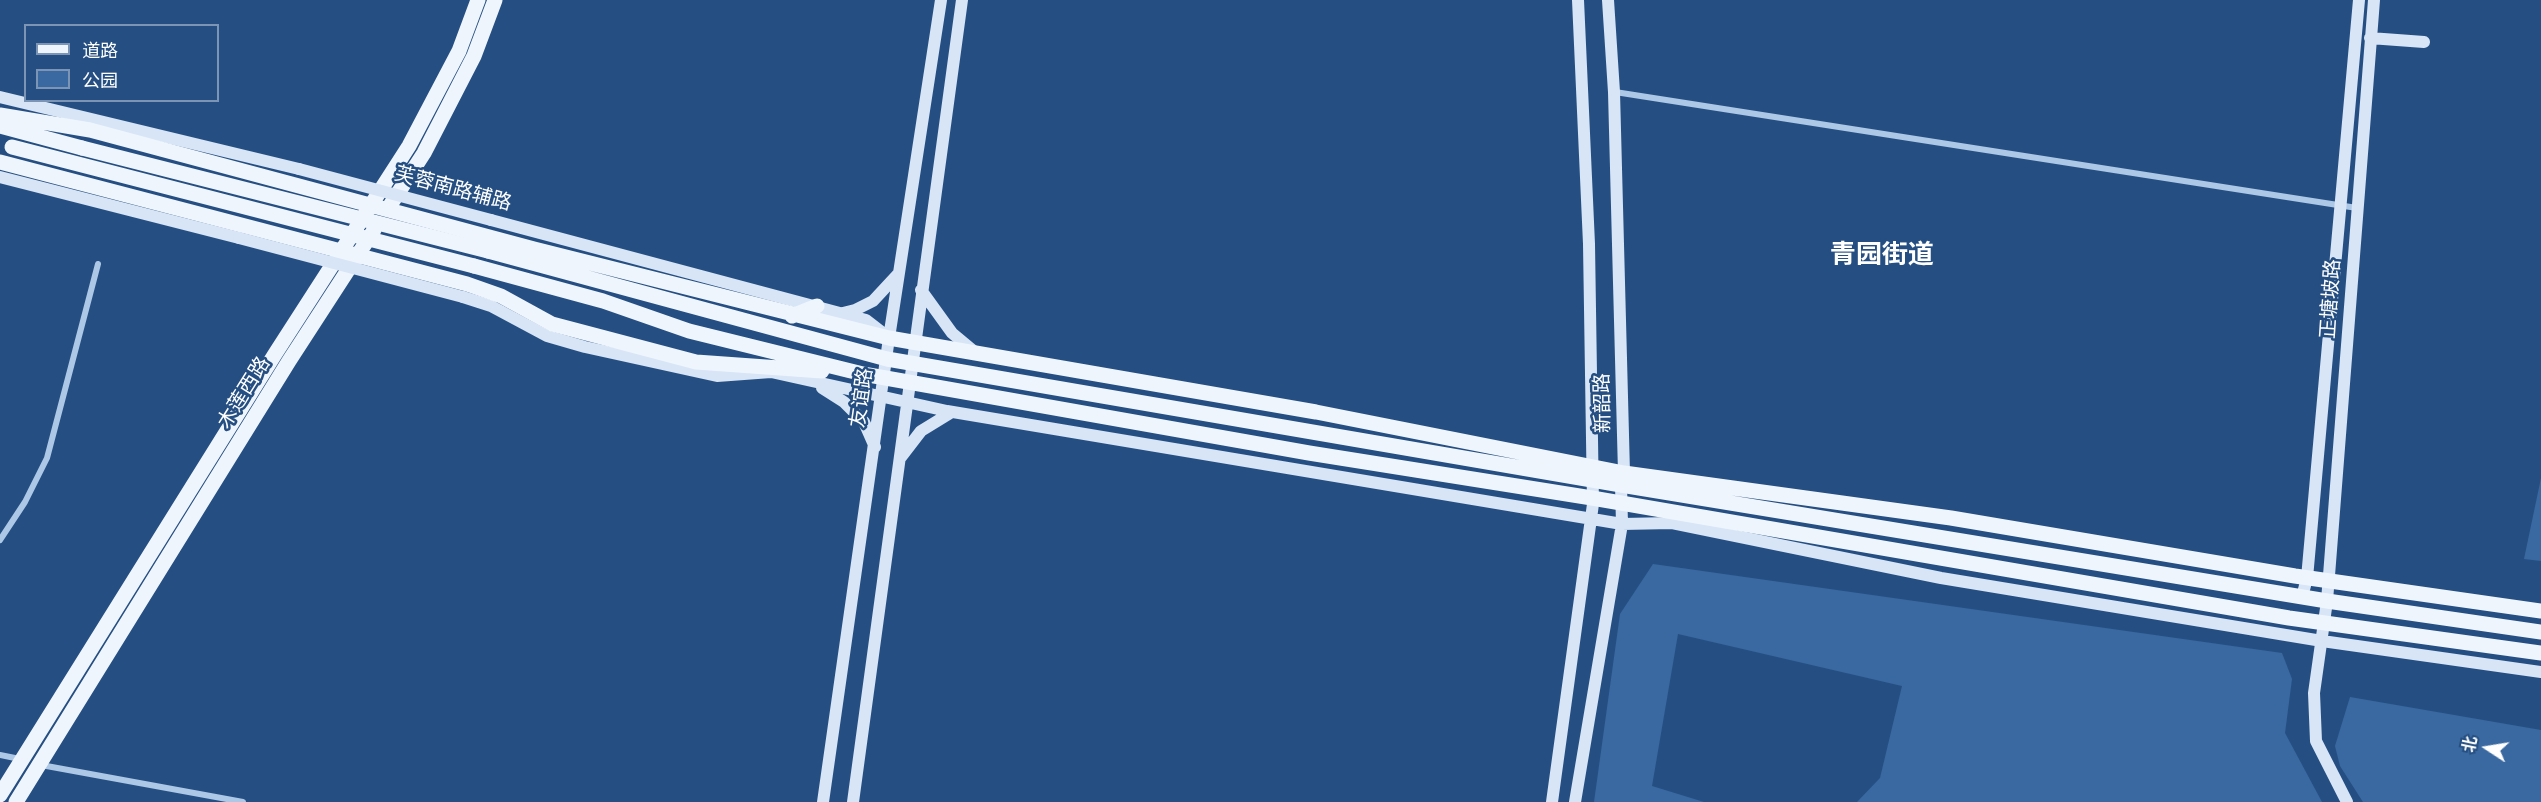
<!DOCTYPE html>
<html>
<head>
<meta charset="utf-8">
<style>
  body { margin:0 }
  #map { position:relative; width:2541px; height:802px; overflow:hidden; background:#254f82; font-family:"Open Sans","Noto Sans SC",sans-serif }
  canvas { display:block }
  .legend { position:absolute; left:24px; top:24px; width:195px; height:78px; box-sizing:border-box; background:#254f82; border:2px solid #7c95b4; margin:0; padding:8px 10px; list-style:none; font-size:18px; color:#fff }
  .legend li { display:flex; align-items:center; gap:12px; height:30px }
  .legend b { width:30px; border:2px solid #7c95b4 }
  .north { position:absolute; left:2457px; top:718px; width:60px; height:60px; -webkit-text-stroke:4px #254f82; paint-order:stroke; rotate:282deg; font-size:16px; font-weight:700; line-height:24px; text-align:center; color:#fff }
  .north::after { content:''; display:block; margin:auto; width:21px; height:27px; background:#fff; clip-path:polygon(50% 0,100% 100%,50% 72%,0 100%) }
</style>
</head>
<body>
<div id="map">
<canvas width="2541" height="802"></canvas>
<ul class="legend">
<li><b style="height:8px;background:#eff5fd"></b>道路</li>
<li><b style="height:16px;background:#3969a0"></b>公园</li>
</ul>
<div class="north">北</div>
</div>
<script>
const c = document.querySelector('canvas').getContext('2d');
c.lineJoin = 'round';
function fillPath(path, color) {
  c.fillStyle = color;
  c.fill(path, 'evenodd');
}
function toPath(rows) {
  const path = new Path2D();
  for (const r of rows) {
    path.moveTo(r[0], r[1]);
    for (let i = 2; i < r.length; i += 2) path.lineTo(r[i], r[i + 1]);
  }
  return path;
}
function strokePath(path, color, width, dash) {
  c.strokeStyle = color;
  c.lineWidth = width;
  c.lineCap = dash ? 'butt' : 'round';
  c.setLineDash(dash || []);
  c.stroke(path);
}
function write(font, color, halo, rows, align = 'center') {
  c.font = font + ' "Open Sans","Noto Sans SC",sans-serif';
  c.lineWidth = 5;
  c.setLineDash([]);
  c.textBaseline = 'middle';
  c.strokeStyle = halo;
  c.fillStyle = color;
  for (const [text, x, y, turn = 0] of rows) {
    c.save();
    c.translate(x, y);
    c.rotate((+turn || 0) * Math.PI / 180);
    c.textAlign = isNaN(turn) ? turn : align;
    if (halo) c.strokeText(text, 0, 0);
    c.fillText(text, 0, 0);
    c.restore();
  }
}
fillPath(toPath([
  [2541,478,2541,561,2524,559],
  [1653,564,2282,653,2292,679,2285,733,2322,802,1857,802,1880,778,1902,686,1678,634,1652,786,1704,802,1594,802,1620,614],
  [2350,697,2541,730,2541,802,2363,802,2340,766,2335,746]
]), '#3969a0');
strokePath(toPath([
  [1615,92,2357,208],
  [0,540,25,502,47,458,98,264],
  [0,755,20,759],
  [41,765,243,802]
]), '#adc8e7', 6);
strokePath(toPath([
  [2370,38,2424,42],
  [0,97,299,169],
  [0,177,239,238],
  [491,220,866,320,888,337],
  [921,290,952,333,976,353],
  [463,297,491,306,547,336,585,347,717,376,771,372,947,411,1622,524,1672,523,1941,578,2322,641,2541,672],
  [843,313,855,310,873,301,899,273],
  [822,388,844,402,864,422,875,447],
  [901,457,921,431,952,412],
  [2302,597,2307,578,2359,0],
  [823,802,889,338,941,0],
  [853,802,962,0],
  [1552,802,1593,504,1589,244,1578,0],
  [1575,802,1622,524,1621,485,1624,473,1614,92,1608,0],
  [2347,802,2316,741,2314,693,2327,601,2374,0]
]), '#d7e5f6', 12);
strokePath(toPath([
  [0,115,90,130,534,249,889,338,1316,412,1624,473,1951,518,2295,576,2541,611],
  [0,126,82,148],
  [0,162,467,284,501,296,552,324,696,362,822,371],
  [389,207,424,153,474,56,495,0],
  [488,251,887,359,1621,485,2327,601,2541,632],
  [474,266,603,301,689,331,863,374,1309,453,1592,498,2289,618,2541,653],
  [792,316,817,306],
  [0,795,275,354,409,146,459,51,478,0],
  [16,802,289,361,374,230]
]), '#eff5fd', 15);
strokePath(toPath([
  [299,169,491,220],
  [239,238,463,297]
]), '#d7e5f6', 12);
strokePath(toPath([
  [12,147,474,266],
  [82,148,488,251]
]), '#eff5fd', 15);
write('20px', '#fff', '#254f82', [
  ["芙蓉南路辅路",453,189,15],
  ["正塘坡路",2331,299,-86],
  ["木莲西路",244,393,-58],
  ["友谊路",862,398,-82],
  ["新韶路",1603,403,-91]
]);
write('bold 26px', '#fff', '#254f82', [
  ["青园街道",1882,256]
]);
</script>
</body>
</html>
